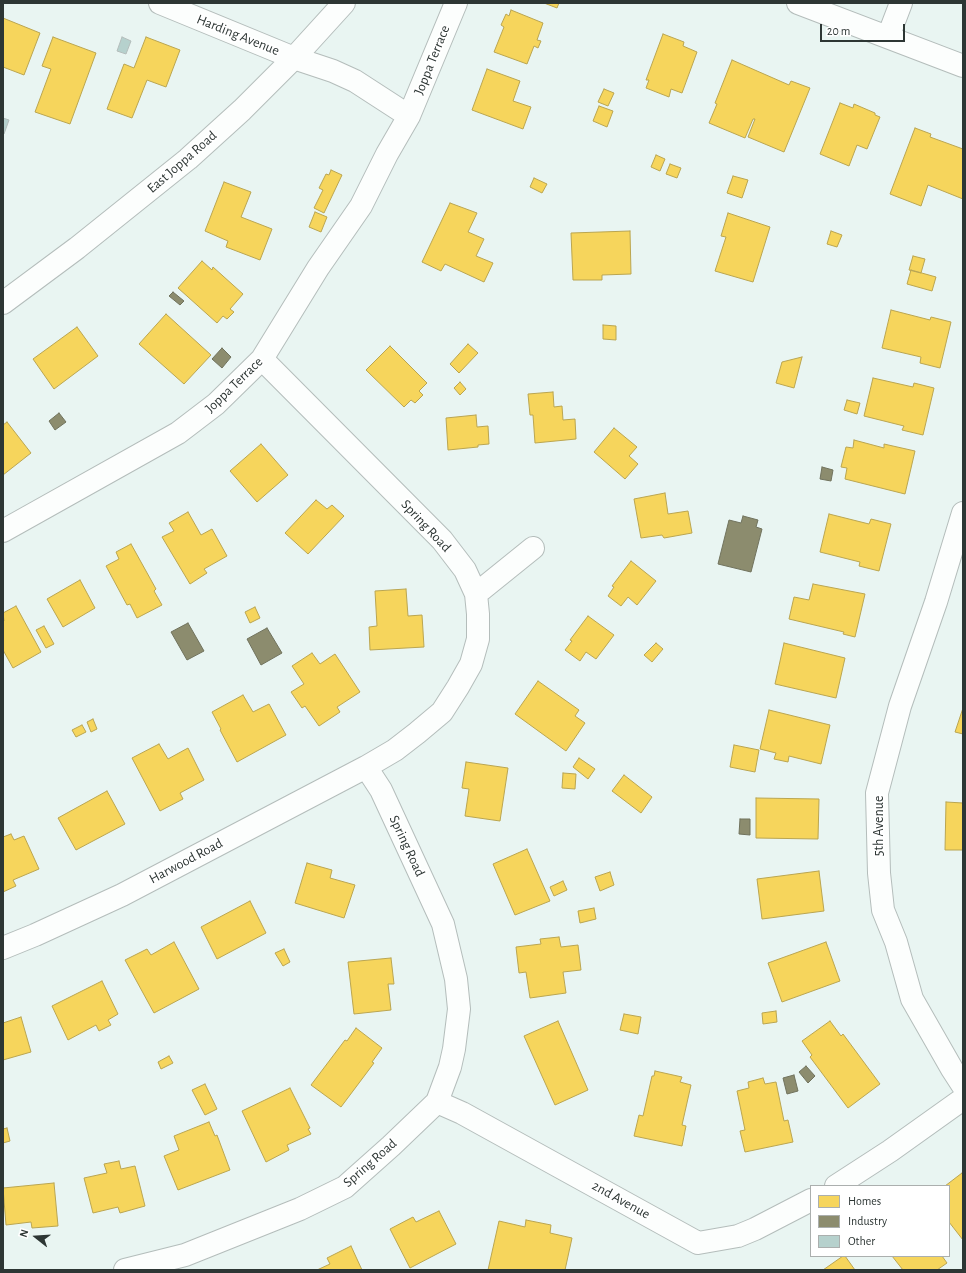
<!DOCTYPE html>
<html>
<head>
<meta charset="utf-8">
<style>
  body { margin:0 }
  #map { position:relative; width:966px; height:1273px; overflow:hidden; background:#e9f5f2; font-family:"Alegreya Sans",sans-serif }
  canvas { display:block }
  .frame { position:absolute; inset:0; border:4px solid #2d3634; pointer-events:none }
  .legend { position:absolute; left:810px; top:1185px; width:140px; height:72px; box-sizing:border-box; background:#fff; border:1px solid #abafae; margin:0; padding:5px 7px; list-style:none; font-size:12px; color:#2d3634 }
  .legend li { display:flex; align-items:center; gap:8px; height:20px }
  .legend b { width:20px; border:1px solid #abafae }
  .north { position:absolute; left:16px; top:1217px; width:40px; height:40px; -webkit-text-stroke:3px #fff; paint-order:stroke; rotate:287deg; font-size:11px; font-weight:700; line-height:16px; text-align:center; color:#2d3634 }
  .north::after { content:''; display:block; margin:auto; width:14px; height:18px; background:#2d3634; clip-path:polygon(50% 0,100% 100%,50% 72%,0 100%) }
  .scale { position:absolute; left:820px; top:24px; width:85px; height:18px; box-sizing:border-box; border:2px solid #2d3634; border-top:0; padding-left:5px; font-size:12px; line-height:14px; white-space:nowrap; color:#2d3634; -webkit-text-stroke:3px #fff; paint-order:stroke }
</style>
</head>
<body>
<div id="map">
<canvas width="966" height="1273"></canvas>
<div class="frame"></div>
<ul class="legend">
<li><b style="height:11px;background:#f6d55c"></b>Homes</li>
<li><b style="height:11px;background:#8c8c6e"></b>Industry</li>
<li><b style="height:11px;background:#b6d1cd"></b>Other</li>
</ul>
<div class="north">N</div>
<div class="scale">20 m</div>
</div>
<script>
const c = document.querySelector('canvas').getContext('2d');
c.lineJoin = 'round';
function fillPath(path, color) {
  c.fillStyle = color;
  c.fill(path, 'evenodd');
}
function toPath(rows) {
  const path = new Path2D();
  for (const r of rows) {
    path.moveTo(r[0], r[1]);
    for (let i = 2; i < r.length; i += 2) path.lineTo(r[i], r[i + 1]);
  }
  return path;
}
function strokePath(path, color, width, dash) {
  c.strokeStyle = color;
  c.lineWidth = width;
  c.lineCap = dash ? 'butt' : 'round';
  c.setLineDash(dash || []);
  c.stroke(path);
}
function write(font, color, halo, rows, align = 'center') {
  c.font = font + ' "Alegreya Sans",sans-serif';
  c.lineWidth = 4;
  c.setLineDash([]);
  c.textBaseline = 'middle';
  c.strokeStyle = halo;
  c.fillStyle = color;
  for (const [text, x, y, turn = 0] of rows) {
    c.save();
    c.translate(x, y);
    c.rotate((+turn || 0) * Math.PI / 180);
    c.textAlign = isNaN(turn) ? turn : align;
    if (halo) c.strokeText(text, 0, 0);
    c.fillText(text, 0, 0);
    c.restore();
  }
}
const homes = toPath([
  [544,3,559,3,557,8,544,3],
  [511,10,543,23,537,40,541,41,538,48,534,46,527,64,494,52,504,27,501,25,506,14,509,16,511,10],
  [3,18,40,33,24,75,3,67,3,18],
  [663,34,684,42,683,46,697,52,682,93,671,89,669,97,646,88,649,80,646,80,663,34],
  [53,37,96,53,70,124,35,112,51,69,42,66,53,37],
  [146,37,180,50,166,87,147,80,132,118,107,109,124,64,134,68,146,37],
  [732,60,789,85,791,81,810,88,784,152,748,137,755,119,753,119,745,138,709,123,717,104,715,103,732,60],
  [487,69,520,81,513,101,531,107,523,129,472,110,487,69],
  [604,89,614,93,608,106,598,102,604,89],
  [840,103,853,108,854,104,875,113,875,115,880,117,867,149,857,145,849,166,820,154,840,103],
  [599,106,613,111,607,127,593,121,599,106],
  [915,128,931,134,930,137,963,149,963,199,928,185,921,206,890,194,915,128],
  [656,155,665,159,660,171,651,167,656,155],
  [670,164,681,168,677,178,666,174,670,164],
  [331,170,342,175,324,213,314,208,323,190,319,188,326,174,329,175,331,170],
  [733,176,748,180,742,198,727,193,733,176],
  [534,178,547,184,542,193,530,187,534,178],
  [224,182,251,192,241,217,272,229,260,260,226,247,228,241,205,231,224,182],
  [450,203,477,213,468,232,484,239,476,256,493,263,484,282,445,264,441,271,422,262,450,203],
  [315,212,327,217,321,232,309,227,315,212],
  [728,213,770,227,753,282,715,271,726,237,721,236,728,213],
  [630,231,631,274,602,275,602,280,573,280,571,233,630,231],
  [831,231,842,235,837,247,827,244,831,231],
  [913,256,925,259,921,273,909,270,913,256],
  [202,261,212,270,213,267,243,294,230,309,234,312,227,319,223,316,217,323,178,288,202,261],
  [911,270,936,277,932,291,907,284,911,270],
  [891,310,930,320,931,317,951,322,940,368,920,363,921,357,882,348,891,310],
  [166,314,211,355,184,384,139,344,166,314],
  [603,325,616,326,616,340,603,339,603,325],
  [77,327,98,356,54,389,33,359,77,327],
  [468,344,478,353,459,373,450,364,468,344],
  [390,346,427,383,419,391,423,395,415,403,411,400,404,407,366,370,390,346],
  [802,357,794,388,776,383,782,362,802,357],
  [873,378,913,387,914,383,934,388,923,435,902,430,904,426,864,416,873,378],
  [460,382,466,389,460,395,454,388,460,382],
  [553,392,554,407,562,406,563,420,575,419,576,439,535,443,533,415,530,415,528,394,553,392],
  [847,400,860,403,857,414,844,410,847,400],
  [476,415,477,427,488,426,489,444,478,445,478,447,448,450,446,418,476,415],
  [7,422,31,453,3,475,3,425,7,422],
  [614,428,637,447,629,456,638,464,625,479,594,452,614,428],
  [854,440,884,448,884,444,915,451,905,494,845,479,847,468,841,467,846,447,853,448,854,440],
  [261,444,288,475,257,502,230,471,261,444],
  [665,493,668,514,688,511,692,533,664,538,662,535,641,538,634,499,665,493],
  [316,500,327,509,332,505,344,516,308,554,285,533,316,500],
  [188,512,201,535,212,529,227,556,204,569,207,573,190,584,162,537,174,531,169,523,188,512],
  [829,514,869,524,871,519,891,524,879,571,859,566,860,562,820,552,829,514],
  [131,544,156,589,154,591,162,605,137,618,130,604,127,605,106,566,119,559,116,552,131,544],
  [631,561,656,581,637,605,628,597,621,606,608,596,614,587,612,586,631,561],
  [80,580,95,608,63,627,47,599,80,580],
  [813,584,865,594,855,637,843,634,844,632,789,619,794,597,809,600,813,584],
  [406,589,408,616,422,615,424,647,370,650,369,627,377,626,375,591,406,589],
  [16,606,41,652,13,668,3,650,3,622,4,621,3,613,16,606],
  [255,607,260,618,250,623,245,612,255,607],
  [588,616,614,635,596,659,586,652,580,661,565,650,572,641,570,640,588,616],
  [44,626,54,644,46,648,36,630,44,626],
  [656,643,663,649,652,662,644,655,656,643],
  [784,643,845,658,836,698,775,684,784,643],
  [312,653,320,664,335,654,360,692,337,707,340,712,319,726,305,706,302,708,291,692,304,684,292,666,312,653],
  [538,681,579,710,575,716,585,723,566,751,515,714,538,681],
  [243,695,253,712,269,704,286,735,237,762,220,730,221,729,212,712,243,695],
  [963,708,963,734,955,732,963,708],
  [769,710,830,725,821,764,789,756,788,762,774,759,776,753,760,749,769,710],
  [93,719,97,729,91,732,87,722,93,719],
  [82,725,86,732,76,737,72,730,82,725],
  [159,744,168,759,188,748,204,780,180,793,183,799,160,811,132,758,159,744],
  [734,745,759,750,755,772,730,767,734,745],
  [579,758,595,769,588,779,573,767,579,758],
  [466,762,508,768,500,821,465,816,469,789,462,788,466,762],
  [563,773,576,774,575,789,562,788,563,773],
  [624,775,652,797,641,813,612,791,624,775],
  [107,791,125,824,76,850,58,818,107,791],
  [756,798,819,799,818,839,756,838,756,798],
  [946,802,963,803,963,850,945,850,946,802],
  [11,834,14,840,24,836,39,869,13,880,16,886,3,892,3,837,11,834],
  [527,849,550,901,515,915,493,864,527,849],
  [307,863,332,870,330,878,355,885,344,918,295,903,307,863],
  [819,871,824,911,762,919,757,879,819,871],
  [610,872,614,885,600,891,595,877,610,872],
  [563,881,567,890,554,896,550,887,563,881],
  [250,901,266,933,217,959,201,927,250,901],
  [594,908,596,919,580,923,578,911,594,908],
  [559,937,561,947,578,945,581,970,563,972,566,993,530,998,526,972,519,973,516,947,541,944,540,939,559,937],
  [174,942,199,989,154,1013,125,960,147,949,151,955,174,942],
  [826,942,840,981,782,1002,768,963,826,942],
  [284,949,290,962,283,966,275,953,284,949],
  [391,958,394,984,388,984,391,1010,354,1014,348,962,391,958],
  [102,981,118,1014,108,1020,111,1025,99,1031,96,1025,68,1040,52,1006,102,981],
  [776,1011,777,1022,763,1024,762,1013,776,1011],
  [624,1014,641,1017,638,1034,620,1030,624,1014],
  [21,1017,31,1052,3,1060,3,1023,21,1017],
  [558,1021,588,1090,555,1105,524,1036,558,1021],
  [830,1021,841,1036,843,1034,880,1084,848,1108,810,1057,812,1055,802,1041,830,1021],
  [356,1028,382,1048,372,1062,374,1063,341,1107,311,1085,345,1040,347,1041,356,1028],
  [169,1056,173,1063,161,1069,158,1062,169,1056],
  [655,1071,682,1077,680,1082,691,1085,682,1125,686,1126,682,1146,634,1136,639,1115,643,1116,652,1076,654,1076,655,1071],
  [763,1078,765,1084,776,1082,784,1121,788,1120,793,1142,745,1152,740,1131,745,1130,737,1091,749,1088,748,1082,763,1078],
  [205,1084,217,1109,205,1115,192,1090,205,1084],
  [290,1088,310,1128,308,1129,311,1134,287,1145,289,1150,266,1162,242,1111,290,1088],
  [209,1122,215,1136,217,1135,230,1170,178,1190,164,1156,179,1150,174,1136,209,1122],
  [7,1128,10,1141,3,1143,3,1129,7,1128],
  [119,1161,121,1169,135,1166,145,1206,120,1213,118,1207,93,1213,84,1178,107,1173,104,1164,119,1161],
  [962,1173,963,1173,963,1240,949,1222,949,1186,945,1186,962,1173],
  [54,1183,58,1226,32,1228,31,1222,6,1225,3,1188,54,1183],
  [439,1211,456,1244,410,1268,390,1229,413,1217,416,1222,439,1211],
  [526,1220,551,1225,550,1233,572,1238,565,1270,488,1270,499,1221,525,1227,526,1220],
  [351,1246,362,1270,317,1270,330,1264,327,1258,351,1246],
  [843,1256,845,1256,855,1270,823,1270,843,1256],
  [892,1256,942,1256,947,1263,937,1270,903,1270,892,1256]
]);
fillPath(homes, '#f6d55c');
strokePath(homes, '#baa550', 1);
const industry = toPath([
  [173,292,184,301,180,305,169,296,173,292],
  [222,348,231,357,222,368,212,359,222,348],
  [59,413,66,422,55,430,49,421,59,413],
  [822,467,833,470,831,481,820,479,822,467],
  [743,516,758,520,756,527,762,529,751,572,718,564,729,520,741,523,743,516],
  [188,623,204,651,187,660,171,632,188,623],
  [267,628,282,653,261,665,247,639,267,628],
  [740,819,750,819,750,835,739,834,740,819],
  [806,1066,815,1076,808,1083,799,1072,806,1066],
  [794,1075,798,1091,787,1094,783,1078,794,1075]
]);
fillPath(industry, '#8c8c6e');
strokePath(industry, '#70725d', 1);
const building = toPath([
  [122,37,131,41,126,54,117,51,122,37],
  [3,118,9,120,4,134,3,134,3,118]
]);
fillPath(building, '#b6d1cd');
strokePath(building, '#b4bdbb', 1);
const minor = toPath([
  [160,3,294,58,333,71,355,81,409,116],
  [798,3,963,66],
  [888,37,901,3],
  [963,513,936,602,900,706,877,793,879,873,883,910,896,942,912,999,952,1069,963,1086],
  [3,531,178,433,216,404,262,359,318,268,361,206,387,154,409,116,456,3],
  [476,594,533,548],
  [3,948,35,935,122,895,366,767,395,750,417,733,442,712,458,687,471,664,478,639,478,614,476,594,465,570,442,540,262,359],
  [437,1102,462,1113,698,1243,738,1236,755,1229,811,1200],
  [836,1186,890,1151,963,1099],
  [125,1270,185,1255,300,1209,345,1187,391,1146,437,1102,450,1067,454,1049,459,1009,456,979,443,924,381,790,366,767]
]);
const primary = toPath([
  [3,303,77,248,188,159,242,110,294,58,344,3]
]);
strokePath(minor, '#b4bdbb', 24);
strokePath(primary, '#b4bdbb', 24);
strokePath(minor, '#fcfefd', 22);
strokePath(primary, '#fcfefd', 22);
write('14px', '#2d3634', '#fff', [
  ["Harding Avenue",238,35,22],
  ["Joppa Terrace",432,60,-68],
  ["East Joppa Road",182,162,-41],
  ["Joppa Terrace",234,385,-44],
  ["Spring Road",426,526,47],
  ["5th Avenue",879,826,-90],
  ["Spring Road",407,846,65],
  ["Harwood Road",186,861,-28],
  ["Spring Road",370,1163,-41],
  ["2nd Avenue",621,1200,29]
]);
</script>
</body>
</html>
